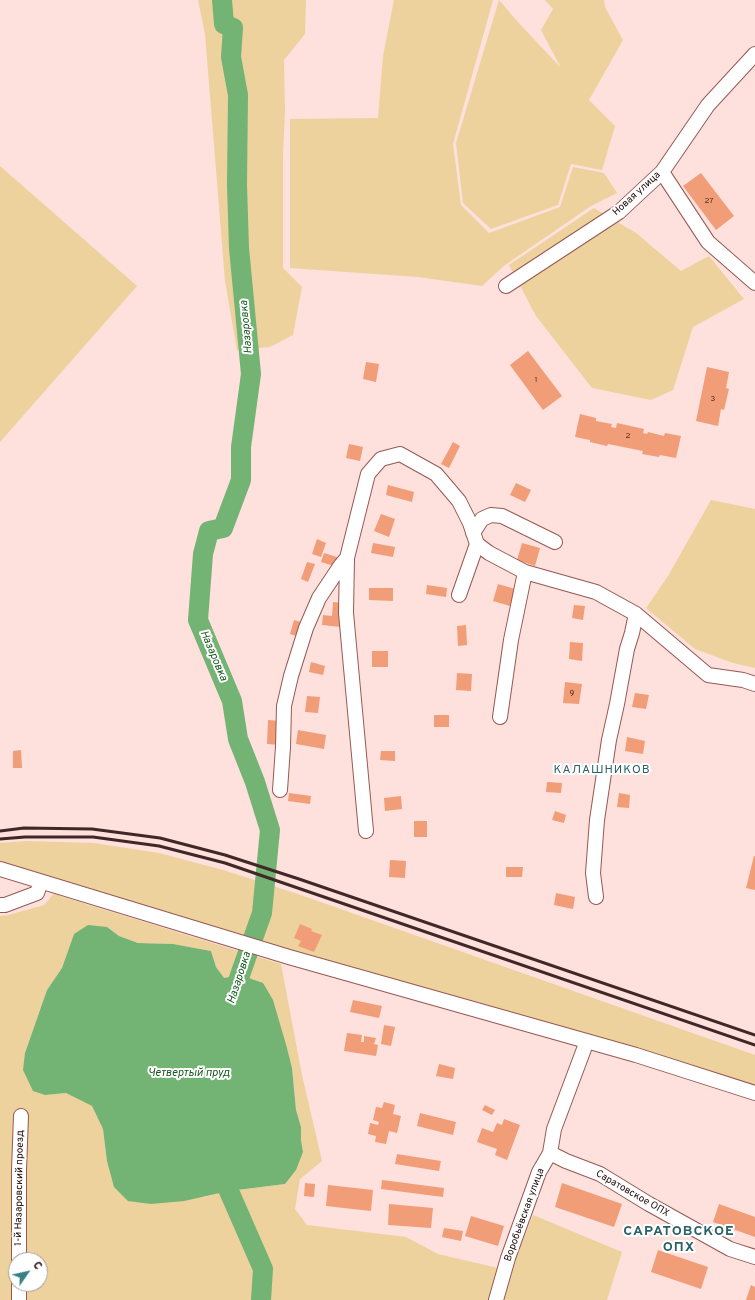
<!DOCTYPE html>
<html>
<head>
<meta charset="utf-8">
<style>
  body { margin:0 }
  #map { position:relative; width:755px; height:1300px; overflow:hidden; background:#fee0dd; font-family:Overpass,sans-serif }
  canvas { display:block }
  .north { position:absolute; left:8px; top:1252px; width:40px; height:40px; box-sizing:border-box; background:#fff; border:1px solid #a59b9b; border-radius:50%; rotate:56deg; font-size:11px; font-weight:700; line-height:16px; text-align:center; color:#1d0605 }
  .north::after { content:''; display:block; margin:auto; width:14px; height:18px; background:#388087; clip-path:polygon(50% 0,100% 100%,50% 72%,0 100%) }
</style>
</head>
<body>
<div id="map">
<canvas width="755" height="1300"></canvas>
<div class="north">С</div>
</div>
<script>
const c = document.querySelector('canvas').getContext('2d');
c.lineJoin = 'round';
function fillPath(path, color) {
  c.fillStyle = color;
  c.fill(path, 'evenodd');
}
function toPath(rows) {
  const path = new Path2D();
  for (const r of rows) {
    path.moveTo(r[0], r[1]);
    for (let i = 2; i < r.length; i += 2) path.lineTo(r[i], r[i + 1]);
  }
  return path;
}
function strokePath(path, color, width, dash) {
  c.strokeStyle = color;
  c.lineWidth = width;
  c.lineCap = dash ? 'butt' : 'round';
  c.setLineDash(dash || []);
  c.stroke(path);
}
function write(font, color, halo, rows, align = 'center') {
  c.font = font + ' Overpass,sans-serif';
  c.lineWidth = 4;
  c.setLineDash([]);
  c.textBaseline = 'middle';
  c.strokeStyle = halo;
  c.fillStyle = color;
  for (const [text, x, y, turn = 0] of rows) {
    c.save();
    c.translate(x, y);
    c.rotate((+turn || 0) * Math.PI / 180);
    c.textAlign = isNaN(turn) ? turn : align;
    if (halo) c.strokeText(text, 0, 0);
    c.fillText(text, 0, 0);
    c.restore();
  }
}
fillPath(toPath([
  [198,0,306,0,305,34,284,60,285,111,283,155,283,268,302,287,293,335,270,347,237,350,225,281,205,34],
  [394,0,493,0,453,144,461,205,489,233,560,207,573,167,604,173,617,193,591,206,505,265,482,286,418,277,290,268,290,119,378,118,383,56],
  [499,0,517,21,561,68,541,30,553,9,545,0,604,0,605,7,623,40,589,100,615,126,602,170,571,164,558,205,491,229,463,203,456,143],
  [0,166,137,286,0,442],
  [594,208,636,233,681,271,709,256,744,299,693,327,673,390,651,400,592,388,536,316,509,265],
  [711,500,755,509,755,668,733,663,695,649,646,608,668,576],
  [28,841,94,843,159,853,223,870,298,894,755,1055,755,1085,638,1049,338,964,0,864,0,843],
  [54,893,63,897,281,964,302,1075,322,1161,300,1179,295,1209,307,1225,406,1237,438,1254,511,1271,533,1215,622,1252,607,1300,0,1300,0,916,8,915,44,905],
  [107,927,119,936,138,943,173,944,211,951,216,967,224,979,240,975,287,1048,292,1068,296,1110,301,1127,301,1140,303,1152,285,1184,229,1191,204,1197,107,1161,103,1129,92,1106,66,1093,45,1095,25,1053,47,990,62,968,74,934],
  [16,1260,40,1260,40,1284,16,1284]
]), '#edd29d');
fillPath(toPath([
  [88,925,107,927,119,936,138,943,173,944,211,951,216,967,224,978,240,975,263,983,273,1000,287,1048,292,1068,296,1110,301,1127,301,1140,303,1152,296,1170,285,1184,229,1191,184,1201,151,1204,128,1201,114,1187,107,1161,103,1129,92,1106,66,1093,45,1095,33,1091,23,1070,25,1053,47,990,62,968,74,934]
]), '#73b373');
strokePath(toPath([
  [222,0,224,24,233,28,231,57,238,95,237,185,239,248,251,374,241,447,241,480,223,528,209,531,203,554,198,620,232,701,238,739,255,782,270,830,262,913,240,975,232,1001],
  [218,1166,263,1269,261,1300]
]), '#73b373', 20);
fillPath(toPath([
  [701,173,734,216,716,230,683,186],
  [528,351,562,396,543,410,510,365],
  [366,362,379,364,376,382,363,379],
  [707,367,729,372,726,388,729,389,724,410,721,409,718,426,696,421],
  [580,414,596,418,596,421,612,424,611,427,616,428,617,423,644,429,643,433,647,434,648,432,664,436,665,433,681,436,676,458,660,455,659,457,642,454,643,451,608,444,607,446,590,442,590,440,575,437],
  [453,442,460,446,449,468,441,464],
  [349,444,363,447,360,461,346,458],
  [516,483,531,490,525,502,510,495],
  [388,485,414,492,412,502,386,495],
  [381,514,395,519,389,537,374,531],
  [317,539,326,543,321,557,312,554],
  [373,543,395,547,393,557,371,553],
  [522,543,540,548,535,566,517,560],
  [324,553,340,558,337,567,321,562],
  [307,562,315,564,308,582,301,579],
  [498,584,515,589,510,606,493,601],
  [427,585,447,588,446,597,426,594],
  [369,588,393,588,393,601,369,600],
  [333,602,343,603,341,627,322,625,323,615,332,616],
  [574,605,585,606,583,620,572,618],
  [294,620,304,623,300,637,290,634],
  [466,625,467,645,458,646,457,626],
  [570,642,583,643,582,661,569,659],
  [372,651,388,651,388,667,372,667],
  [311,662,325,666,323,675,309,672],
  [457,673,472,674,471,691,456,690],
  [565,682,582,684,579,704,563,703],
  [635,693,649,695,646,709,632,707],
  [307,696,320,697,318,713,305,712],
  [434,715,449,715,449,727,434,727],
  [268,720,281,721,280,745,267,744],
  [298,730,326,735,324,749,296,744],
  [627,737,645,741,643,754,625,751],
  [21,750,22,768,13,768,13,751],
  [381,751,395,751,395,761,380,760],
  [547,782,562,783,561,793,546,792],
  [289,793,311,796,310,804,288,801],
  [619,793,630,795,629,808,617,807],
  [401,796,402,809,385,811,384,798],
  [555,811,566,815,564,823,552,820],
  [414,821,427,821,427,837,414,837],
  [754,856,755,856,755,890,746,888],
  [390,860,406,861,405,878,389,877],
  [506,867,523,867,522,877,506,877],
  [556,893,575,897,573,909,554,905],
  [300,924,312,929,311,931,322,935,314,952,298,946,301,941,294,938],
  [353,1000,382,1006,379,1018,350,1012],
  [384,1025,395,1027,391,1046,381,1044],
  [347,1033,362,1035,361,1042,364,1042,364,1036,376,1038,374,1044,378,1045,376,1056,344,1051],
  [439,1064,455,1068,453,1079,436,1076],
  [384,1102,395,1105,393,1114,401,1116,397,1133,389,1131,386,1144,375,1142,376,1136,368,1134,370,1123,378,1125,379,1122,373,1120,376,1107,382,1108],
  [485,1105,495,1110,492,1115,482,1110],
  [420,1113,456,1122,453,1135,417,1126],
  [504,1119,520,1125,507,1160,495,1155,497,1149,477,1142,482,1128,493,1132,497,1123,502,1125],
  [397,1154,441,1161,439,1171,395,1164],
  [382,1180,444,1188,443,1197,381,1189],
  [305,1183,315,1184,314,1197,304,1196],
  [562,1183,622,1204,614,1227,555,1207],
  [328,1185,373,1190,371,1211,326,1206],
  [389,1204,433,1208,431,1228,388,1225],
  [719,1204,755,1217,755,1237,713,1222],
  [471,1216,504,1226,498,1246,465,1236],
  [444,1228,463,1231,461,1241,442,1237],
  [658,1250,708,1267,701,1289,651,1272],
  [751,1285,755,1287,755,1300,746,1300]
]), '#f19d78');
const minor = toPath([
  [662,172,708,242,755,283],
  [506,286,619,212,662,172,708,105,755,54],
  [473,533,482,519,491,515,502,516,555,542],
  [459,595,477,544],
  [500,717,511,640,525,572],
  [280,790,283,747,284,706,291,676,306,628,319,598,341,565,347,558],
  [366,831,346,613,347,558,368,474,381,459,400,454,436,474,459,501,470,523,477,544,489,553,525,572,596,592,636,614,708,675,743,680,755,684],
  [0,869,289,957,636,1055,755,1093],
  [596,897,593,873,597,820,609,740,617,704,627,649,632,633,636,614],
  [0,905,5,905,37,893,41,882],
  [550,1153,566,1161,600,1174,649,1204,730,1249,755,1257],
  [19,1260,19,1170,21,1116],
  [19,1284,19,1300],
  [496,1300,508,1258,539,1172,550,1153,554,1129,587,1041]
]);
strokePath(minor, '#975853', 16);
strokePath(minor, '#fff', 14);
strokePath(toPath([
  [0,831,24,828,92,829,160,838,225,855,299,879,755,1035],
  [0,839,25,837,93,837,159,846,225,863,755,1045]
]), '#402827', 3);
write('8px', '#522c22', null, [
  ["27",709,201],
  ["1",536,380],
  ["3",713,399],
  ["2",628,436],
  ["9",572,693]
]);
write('10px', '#1d0605', '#fff', [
  ["Новая улица",637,194,-42],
  ["1-й Назаровский проезд",20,1188,-89],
  ["Саратовское ОПХ",632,1194,30],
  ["Воробьёвская улица",525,1215,-70]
]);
write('italic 11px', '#14581b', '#fff', [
  ["Назаровка",247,327,-95],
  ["Назаровка",213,656,67],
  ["Назаровка",240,978,-72],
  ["Четвертый пруд",189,1074]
]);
c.letterSpacing = '1px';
write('12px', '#286167', '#fff', [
  ["КАЛАШНИКОВ",602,771]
]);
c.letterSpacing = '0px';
c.letterSpacing = '1px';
write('bold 14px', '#286167', '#fff', [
  ["САРАТОВСКОЕ",679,1232],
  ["ОПХ",679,1248]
]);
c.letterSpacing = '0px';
</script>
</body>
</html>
